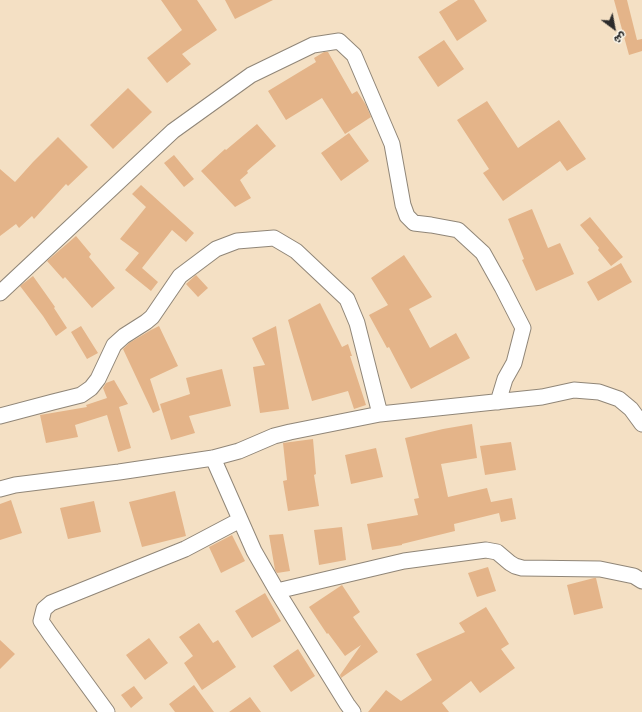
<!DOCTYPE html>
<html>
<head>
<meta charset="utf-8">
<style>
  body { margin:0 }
  #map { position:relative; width:642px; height:712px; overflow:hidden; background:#f4e0c4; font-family:Delius,"Playpen Sans Arabic",sans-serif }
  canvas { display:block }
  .north { position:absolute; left:594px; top:8px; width:40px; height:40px; -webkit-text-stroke:3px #fbf7ec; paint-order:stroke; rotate:148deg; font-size:11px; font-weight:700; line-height:16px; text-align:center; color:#2b2b2b }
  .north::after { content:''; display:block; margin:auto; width:14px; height:18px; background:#2b2b2b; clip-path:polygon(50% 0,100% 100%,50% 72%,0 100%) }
</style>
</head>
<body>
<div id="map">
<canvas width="642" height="712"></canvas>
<div class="north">ش</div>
</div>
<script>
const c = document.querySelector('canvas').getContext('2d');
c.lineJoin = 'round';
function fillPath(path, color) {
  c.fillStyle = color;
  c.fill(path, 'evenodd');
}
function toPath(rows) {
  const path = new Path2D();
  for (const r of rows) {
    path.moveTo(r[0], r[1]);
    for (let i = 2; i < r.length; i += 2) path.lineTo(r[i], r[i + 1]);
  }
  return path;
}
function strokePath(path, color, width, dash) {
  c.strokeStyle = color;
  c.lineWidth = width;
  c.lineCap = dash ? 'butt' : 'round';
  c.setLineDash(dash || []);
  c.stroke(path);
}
fillPath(toPath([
  [161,0,197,0,217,30,182,54,191,64,167,83,147,58,182,30],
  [225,0,273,0,235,19],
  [458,0,474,0,487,21,457,41,439,12],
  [614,0,627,0,637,40,642,39,642,51,629,55],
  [444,40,464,69,438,87,418,57],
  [324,52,328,52,352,94,357,91,366,105,371,117,345,134,322,98,286,120,268,91,316,62,314,58],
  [128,88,152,112,113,149,90,125],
  [487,101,518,148,559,120,586,159,567,171,560,161,503,201,483,173,489,169,457,120],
  [257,124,276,146,247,171,248,173,240,180,251,198,235,207,201,171,225,149,226,150],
  [349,133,369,161,341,181,321,153],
  [58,137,88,167,68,186,66,184,34,219,32,216,19,228,16,224,0,236,0,169,15,182,33,162],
  [174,155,194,179,184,187,164,163],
  [141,185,194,233,186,242,172,230,142,268,158,282,151,291,125,270,139,253,120,239,146,207,132,194],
  [532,209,548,248,560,243,574,274,536,291,522,260,524,259,508,219],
  [590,217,623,257,611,266,598,250,599,248,580,225],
  [76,236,91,254,89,257,115,288,92,308,65,277,63,279,47,261],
  [404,255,432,297,409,309,430,348,456,333,470,358,411,389,389,347,387,348,369,315,388,305,371,278],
  [621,263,632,282,598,301,587,282],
  [196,275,208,288,198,297,186,284],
  [33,276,55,307,54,308,67,328,56,336,43,316,20,286],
  [320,303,342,347,348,344,352,356,350,356,366,405,354,409,348,391,312,401,288,320],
  [81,326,98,353,87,359,71,332],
  [159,326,178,366,150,379,160,410,153,413,123,349,129,343,151,330],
  [276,326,289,409,260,413,253,367,265,365,252,338],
  [222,369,231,406,189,416,195,433,171,440,160,404,190,394,186,378],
  [114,380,128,404,119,407,131,448,118,452,107,415,75,425,78,437,46,443,40,415,87,407,86,405,107,398,103,388,106,383],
  [472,424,477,458,441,464,448,497,487,488,491,502,512,498,516,519,501,522,499,513,454,524,455,531,402,544,402,545,372,550,367,524,418,515,414,499,419,498,405,438,443,429],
  [313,439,316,474,314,475,319,506,288,511,283,481,287,480,283,443],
  [511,442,516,470,485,475,480,446],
  [376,448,383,477,351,484,345,455],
  [175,491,186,536,142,547,129,502],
  [11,500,22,533,0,540,0,504],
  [94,501,101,532,68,539,60,508],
  [342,527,346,560,319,565,314,530],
  [283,534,290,571,277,573,275,570,269,535],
  [232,535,245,561,221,573,209,547],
  [488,567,496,591,477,597,468,573],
  [594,578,596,578,603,608,574,615,567,585],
  [342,585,360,612,353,617,378,652,341,678,340,675,361,645,345,656,328,633,327,634,309,607],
  [265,593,281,621,252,638,235,611],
  [486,607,509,644,501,649,515,668,480,693,471,681,442,703,449,712,368,712,386,690,401,701,432,680,416,654,465,632,459,623],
  [199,623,213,643,218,640,236,667,202,690,184,663,193,656,179,637],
  [149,638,168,663,145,680,126,655],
  [0,640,15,654,0,669],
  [298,649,315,676,291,692,273,666],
  [194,685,214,712,175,712,169,704],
  [134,686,143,698,131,708,121,695],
  [250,697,261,712,229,712]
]), '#e4b489');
const minor = toPath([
  [0,293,173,131,251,75,313,45,339,41,354,55,392,144,403,205,407,216,414,223,431,225,458,230,483,253,502,287,523,328,514,363,505,379,498,402],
  [0,416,53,402,81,395,91,388,98,379,114,345,124,336,146,322,152,317,180,276,216,249,237,241,274,238,296,251,347,299,357,323,380,414],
  [213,458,254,551,277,591,347,704,353,712],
  [0,489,15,485,119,472,213,458,239,451,274,436,290,432,380,414,542,397,574,390,599,392,619,399,631,409,642,424],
  [277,591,404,561,486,550,497,552,510,563,515,566,522,568,600,569,634,576,642,581],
  [107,712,50,634,41,621,44,609,51,603,185,549,240,520]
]);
strokePath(minor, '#908678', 17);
strokePath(minor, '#fff', 15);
</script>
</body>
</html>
